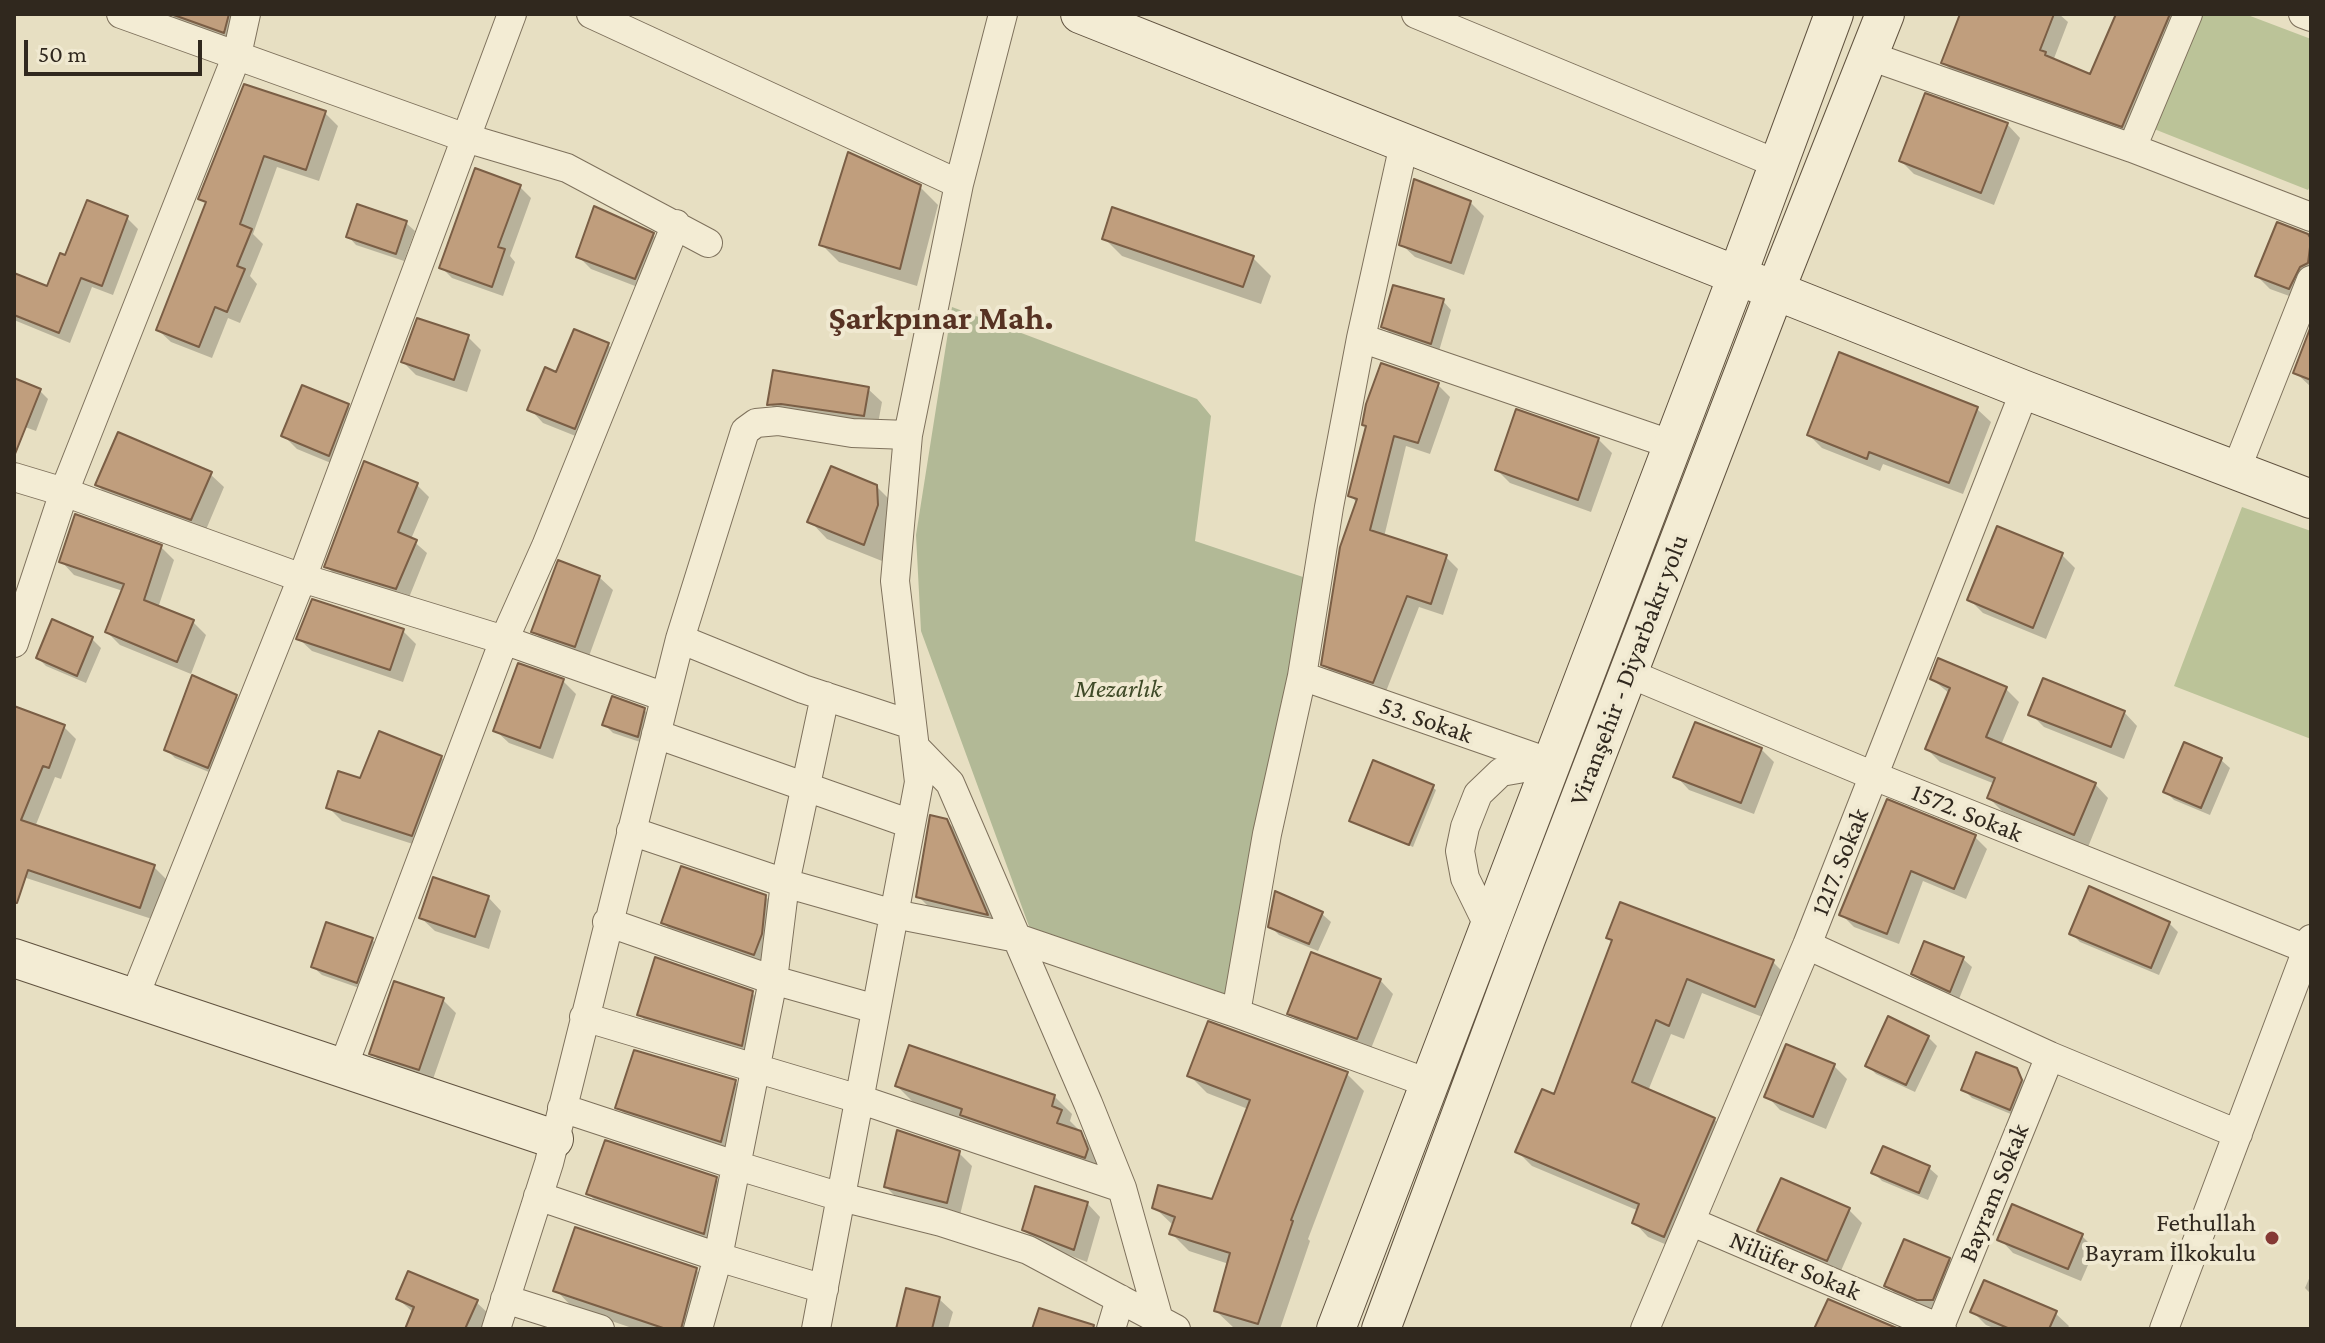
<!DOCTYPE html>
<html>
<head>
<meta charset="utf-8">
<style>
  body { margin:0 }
  #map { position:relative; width:2325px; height:1343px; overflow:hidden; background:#e7dfc2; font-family:"Crimson Pro",serif }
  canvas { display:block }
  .frame { position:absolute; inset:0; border:16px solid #30281e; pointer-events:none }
  .scale { position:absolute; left:24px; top:40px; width:178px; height:36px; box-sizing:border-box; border:4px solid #30281e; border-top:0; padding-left:10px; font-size:24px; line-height:28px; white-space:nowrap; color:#30281e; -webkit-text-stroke:6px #f0e9d1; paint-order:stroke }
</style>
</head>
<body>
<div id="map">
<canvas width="2325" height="1343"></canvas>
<div class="frame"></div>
<div class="scale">50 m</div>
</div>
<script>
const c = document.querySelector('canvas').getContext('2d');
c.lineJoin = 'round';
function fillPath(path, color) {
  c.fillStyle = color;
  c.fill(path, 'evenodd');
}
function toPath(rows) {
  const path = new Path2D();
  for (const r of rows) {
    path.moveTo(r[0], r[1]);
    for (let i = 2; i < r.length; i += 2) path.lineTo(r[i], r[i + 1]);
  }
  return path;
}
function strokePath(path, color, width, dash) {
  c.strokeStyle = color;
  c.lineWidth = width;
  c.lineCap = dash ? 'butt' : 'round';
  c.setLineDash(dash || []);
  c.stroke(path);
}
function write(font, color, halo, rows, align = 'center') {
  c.font = font + ' "Crimson Pro",serif';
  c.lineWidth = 8;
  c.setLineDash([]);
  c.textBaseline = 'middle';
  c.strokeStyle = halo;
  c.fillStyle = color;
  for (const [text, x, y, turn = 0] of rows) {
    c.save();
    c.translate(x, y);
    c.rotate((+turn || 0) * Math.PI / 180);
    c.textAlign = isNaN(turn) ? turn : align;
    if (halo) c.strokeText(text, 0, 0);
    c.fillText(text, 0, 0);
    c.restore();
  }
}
fillPath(toPath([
  [2199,14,2245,14,2311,39,2311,184,2308,190,2149,127],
  [2242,507,2311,531,2311,739,2174,686]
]), '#bbc398');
fillPath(toPath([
  [952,307,1197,399,1211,416,1195,541,1309,579,1226,995,1030,929,921,631,916,535]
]), '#b2b996');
fillPath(toPath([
  [171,14,249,14,237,45,181,25],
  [1961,14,2059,14,2068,22,2053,61,2091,77,2117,14,2191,14,2135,138,1956,75,1943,62],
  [325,113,338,126,319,181,277,167,253,234,263,244,250,276,257,284,240,323,228,318,212,358,171,342,158,330,207,205,201,198],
  [2007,124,2020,138,1994,205,1914,174,1901,161],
  [520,187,531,198,510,256,515,262,503,296,452,278,441,267],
  [920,187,938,205,917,286,839,262,821,244],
  [1470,202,1484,216,1464,275,1415,257,1401,244],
  [127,218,138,229,113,295,92,287,70,343,14,320,14,275,48,289,66,257],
  [406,223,415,231,404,261,356,245,348,236],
  [653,235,666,248,648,291,591,269,578,256],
  [2307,236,2311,239,2311,283,2303,301,2270,289,2257,276],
  [1104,238,1253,258,1271,276,1261,304,1122,256],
  [1443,301,1451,310,1439,351,1392,335,1383,326],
  [575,331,608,345,622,358,588,441,543,423,530,409,557,374],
  [468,337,481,350,467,392,416,375,403,362],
  [2311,340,2311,387,2295,372],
  [1840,355,1977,409,1991,422,1963,494,1883,464,1880,471,1822,448,1809,435],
  [14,380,40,391,48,399,36,431,14,423],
  [1438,385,1450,397,1430,454,1406,446,1384,537,1446,557,1458,569,1443,615,1419,607,1385,694,1336,676,1323,664,1357,503,1351,496,1367,428,1364,425],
  [868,389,882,402,877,429,783,417,770,404],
  [348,406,361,419,343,468,297,449,284,436],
  [1598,439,1612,453,1591,512,1510,483,1497,470],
  [365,463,417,485,429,497,411,539,427,553,408,600,338,578,327,567],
  [210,474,224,487,205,532,110,498,97,485],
  [876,486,894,504,895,523,882,561,827,539,810,521],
  [161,547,174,560,158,608,193,622,206,635,191,674,120,645,107,632,123,591,74,575,61,561],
  [2061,554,2075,568,2046,639,1983,613,1970,600],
  [599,577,613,590,588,659,547,644,533,631],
  [403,631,416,644,403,682,312,651,298,638],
  [92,639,101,648,86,683,46,666,38,658],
  [1932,679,2006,689,2019,702,2001,745,2095,784,2108,798,2088,847,2002,811,1989,798,1995,784,1940,762,1927,749,1950,694],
  [563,681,576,694,553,759,509,743,495,730],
  [236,696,244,705,216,775,175,758,166,749],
  [14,709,64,727,76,739,61,779,55,777,35,827,154,867,166,879,152,919,14,874],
  [644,710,653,718,646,744,613,733,605,725],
  [2124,712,2137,726,2124,759,2044,727,2031,714],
  [1761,749,1774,762,1754,814,1689,790,1676,776],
  [441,757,454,771,425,848,342,821,328,807,362,781],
  [2221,760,2230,768,2210,815,2174,800,2166,792],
  [1432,787,1436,790,1413,847,1351,820],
  [1888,802,1975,837,1987,849,1966,899,1923,881,1899,944,1854,927,1842,915],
  [946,820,960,834,999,927,932,910,918,896],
  [765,896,779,910,767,967,676,936,663,922],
  [488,897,501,911,489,949,435,931,421,918],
  [1322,914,1331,922,1318,951,1279,935,1270,926],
  [2169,923,2178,932,2159,975,2080,942,2071,933],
  [327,925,372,940,381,948,365,990,322,975,313,967],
  [1609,937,1773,962,1787,976,1770,1020,1702,993,1684,1039,1671,1034,1648,1091,1714,1119,1729,1134,1679,1250,1648,1237,1634,1222,1639,1211,1532,1166,1518,1152,1555,1096,1614,942],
  [1963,959,1972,967,1959,999,1922,982,1913,973],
  [1380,980,1393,994,1370,1051,1303,1026,1289,1013],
  [752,993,766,1006,755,1058,652,1028,639,1014],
  [443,1000,456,1013,432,1082,385,1066,371,1053],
  [1928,1037,1937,1046,1915,1092,1876,1074,1868,1066],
  [1834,1066,1847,1079,1826,1129,1780,1110,1767,1096],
  [2016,1070,2030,1089,2018,1117,1972,1098,1963,1089],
  [1347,1074,1364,1091,1308,1239,1310,1241,1280,1329,1234,1328,1216,1311,1229,1264,1189,1251,1171,1233,1174,1226,1154,1207,1213,1202,1248,1109,1207,1093,1190,1076],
  [735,1082,748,1095,734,1154,631,1120,618,1107],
  [897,1086,1054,1096,1072,1114,1070,1121,1078,1129,1078,1132,1098,1151,1105,1168,915,1104],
  [959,1153,972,1166,960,1215,899,1200,886,1187],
  [1929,1168,1938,1176,1928,1200,1882,1181,1874,1173],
  [716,1179,733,1196,721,1251,606,1212,589,1194],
  [1782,1180,1849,1210,1862,1223,1840,1273,1773,1244,1759,1231],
  [1087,1203,1100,1217,1087,1262,1038,1243,1024,1230],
  [2081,1235,2095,1249,2081,1281,2013,1253,2000,1239],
  [1949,1259,1962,1272,1932,1312,1900,1298,1886,1285],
  [696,1270,714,1287,702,1329,635,1329,573,1308,556,1290],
  [2311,1274,2311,1294,2305,1288],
  [398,1299,476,1302,490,1315,484,1329,407,1329,414,1313],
  [939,1299,953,1312,948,1329,898,1329],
  [1973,1312,2055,1313,2069,1326,2067,1329,1996,1329,1986,1325]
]), '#0003');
const building = toPath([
  [171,14,229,14,224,33,171,14],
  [1960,14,2054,14,2040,50,2046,52,2045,55,2090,74,2116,14,2170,14,2122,127,1941,63,1960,14],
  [244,84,326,111,306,170,264,156,240,224,252,229,237,266,245,269,227,312,215,307,199,347,156,330,206,202,198,199,244,84],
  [1925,93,2008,123,1981,193,1899,161,1925,93],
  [848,152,921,185,900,269,819,245,848,152],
  [475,168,521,185,498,247,505,249,492,287,439,268,475,168],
  [1414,179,1471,201,1451,263,1399,245,1414,179],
  [87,200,128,216,102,286,81,278,59,333,14,315,14,273,47,286,60,253,65,255,87,200],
  [357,204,407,221,396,254,346,237,357,204],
  [594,206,654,233,635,279,576,257,594,206],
  [1112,207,1254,256,1243,287,1102,239,1112,207],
  [2277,222,2308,234,2311,239,2308,263,2300,267,2289,289,2255,276,2277,222],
  [1393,285,1444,299,1431,344,1381,327,1393,285],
  [417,318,469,335,454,380,401,362,417,318],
  [2311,326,2311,380,2293,373,2311,326],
  [574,329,609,343,575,429,527,410,545,367,556,372,574,329],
  [1839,352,1978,407,1949,483,1869,452,1867,459,1807,435,1839,352],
  [1381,363,1439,383,1418,443,1394,436,1370,530,1447,555,1431,604,1407,596,1373,683,1321,665,1340,547,1357,499,1348,496,1366,426,1362,425,1366,404,1381,363],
  [773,370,869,387,864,416,781,404,767,405,773,370],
  [14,378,41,389,15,454,14,454,14,378],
  [302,385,349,404,329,456,281,436,302,385],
  [1516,409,1599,438,1578,500,1495,470,1516,409],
  [118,432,212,472,191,520,95,485,118,432],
  [364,461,418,483,398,532,417,540,396,589,324,567,364,461],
  [831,466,877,485,878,505,864,545,807,522,831,466],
  [75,514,162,545,144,600,194,620,177,662,105,632,124,584,59,562,75,514],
  [1997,526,2063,553,2033,628,1967,600,1997,526],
  [558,560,600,576,575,647,531,632,558,560],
  [312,599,404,629,390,670,296,639,312,599],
  [52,619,93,637,77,676,36,658,52,619],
  [1938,658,2007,687,1986,737,2096,783,2074,835,1987,798,1995,778,1925,749,1950,688,1930,679,1938,658],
  [518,663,564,679,540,748,493,731,518,663],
  [192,675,237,695,208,768,164,750,192,675],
  [2043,678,2125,711,2111,747,2028,715,2043,678],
  [612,696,645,708,638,737,602,725,612,696],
  [14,706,65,725,49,768,43,766,21,820,155,865,140,908,28,870,17,903,14,903,14,706],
  [1695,722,1762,748,1741,803,1673,777,1695,722],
  [379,731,442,756,412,836,326,808,338,771,360,778,379,731],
  [2184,742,2222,758,2201,808,2163,792,2184,742],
  [1373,760,1434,785,1409,845,1349,821,1373,760],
  [1887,799,1976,835,1954,889,1911,871,1887,934,1839,915,1887,799],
  [930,815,947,819,988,915,916,897,930,815],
  [681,866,766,895,762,934,754,955,661,923,681,866],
  [433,877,489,896,475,937,419,918,433,877],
  [2089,886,2170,922,2151,968,2069,934,2089,886],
  [1275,891,1323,912,1309,944,1268,927,1275,891],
  [1620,902,1774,960,1755,1007,1687,979,1669,1026,1656,1020,1632,1082,1715,1118,1664,1237,1632,1223,1639,1204,1515,1152,1542,1089,1554,1094,1612,940,1606,938,1620,902],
  [326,922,373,938,357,983,311,967,326,922],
  [1924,941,1964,957,1950,992,1911,974,1924,941],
  [1311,952,1381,979,1357,1039,1287,1014,1311,952],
  [655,957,753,991,742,1046,637,1015,655,957],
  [394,981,444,998,419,1070,369,1054,394,981],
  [1888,1016,1929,1036,1906,1085,1865,1066,1888,1016],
  [1208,1021,1348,1072,1291,1220,1293,1221,1258,1324,1214,1311,1230,1253,1169,1234,1175,1217,1152,1208,1158,1185,1212,1199,1250,1100,1187,1076,1208,1021],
  [1786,1044,1835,1064,1813,1117,1764,1097,1786,1044],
  [909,1045,1055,1095,1052,1106,1062,1110,1057,1123,1081,1131,1088,1149,1085,1158,960,1115,962,1109,895,1086,909,1045],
  [634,1050,736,1080,721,1142,615,1108,634,1050],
  [1976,1052,2017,1068,2022,1080,2010,1110,1961,1090,1976,1052],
  [897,1130,960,1151,947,1203,884,1187,897,1130],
  [605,1140,717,1177,704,1234,586,1194,605,1140],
  [1883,1146,1930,1166,1919,1193,1871,1173,1883,1146],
  [1781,1178,1850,1208,1827,1261,1757,1231,1781,1178],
  [1035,1186,1088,1202,1074,1250,1022,1230,1035,1186],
  [2012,1204,2083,1234,2068,1269,1997,1240,2012,1204],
  [575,1227,697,1268,681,1329,666,1329,553,1291,575,1227],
  [1904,1239,1950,1258,1933,1300,1917,1300,1884,1286,1904,1239],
  [408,1271,478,1300,465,1329,405,1329,414,1307,396,1299,408,1271],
  [1984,1280,2057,1311,2049,1329,2010,1329,1970,1312,1984,1280],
  [906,1288,940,1297,932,1329,896,1329,906,1288],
  [1828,1299,1899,1329,1814,1329,1828,1299],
  [1039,1308,1094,1325,1093,1329,1032,1329,1039,1308]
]);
fillPath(building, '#c09e7d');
strokePath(building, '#7a5e45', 2);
const street = toPath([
  [121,14,466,138,567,168,708,243],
  [591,14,959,184],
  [1416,14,1778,164],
  [2303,14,2311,17],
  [1867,55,2132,148,2311,217],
  [2132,148,2188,14],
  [1361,338,1673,445],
  [2236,470,2311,280],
  [14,477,64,492,302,578,504,640,665,697],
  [680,639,803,689,912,725],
  [14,643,64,492,237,55,246,14],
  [1628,673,1874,776,2307,949],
  [1302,676,1551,763],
  [656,734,911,824],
  [916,748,950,783,1088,1103,1122,1188,1159,1320],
  [631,831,785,883,894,914,1017,938,1236,1013,1431,1084],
  [607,922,773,980,876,1009],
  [1489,927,1465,878,1460,851,1465,827,1478,794,1501,772,1547,764],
  [1807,945,2050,1056,2238,1134],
  [134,998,302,578,512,14],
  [1236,1013,1267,834,1302,676,1329,507,1361,338,1404,144],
  [584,1017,859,1099,1122,1188],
  [343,1067,504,640,546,546,676,224],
  [562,1108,735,1165,841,1197,941,1222,1028,1250,1176,1329],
  [538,1196,718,1257,824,1289],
  [1692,1222,1942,1329],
  [505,1299,600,1329],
  [496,1329,549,1163,680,639,745,431,756,423,778,421,852,433,908,435],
  [698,1329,718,1257,773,980,785,883,825,696],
  [816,1329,919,782,895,581,908,435,959,184,1003,14],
  [1111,1329,1120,1299],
  [1645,1329,1807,945,2025,390],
  [1939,1329,2050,1056],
  [2164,1329,2311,939]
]);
const secondary = toPath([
  [1080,14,2025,390,2311,499],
  [14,958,554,1139],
  [1336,1329,1737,276,1834,14],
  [1381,1329,1526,939,1775,291,1885,14]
]);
strokePath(street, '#7e715c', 30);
strokePath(secondary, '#60523f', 40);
strokePath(street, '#f3ecd4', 28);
strokePath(secondary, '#f3ecd4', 38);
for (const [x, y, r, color] of [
  [2272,1238,8,"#853934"]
]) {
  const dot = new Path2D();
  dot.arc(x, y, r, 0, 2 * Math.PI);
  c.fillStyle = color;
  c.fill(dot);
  strokePath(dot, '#f0e9d1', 3);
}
write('26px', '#30281e', '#f0e9d1', [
  ["Viranşehir - Diyarbakır yolu",1629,670,-69],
  ["53. Sokak",1426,720,19],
  ["1572. Sokak",1967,813,22],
  ["1217. Sokak",1840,862,-68],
  ["Bayram Sokak",1994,1193,-68],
  ["Nilüfer Sokak",1795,1266,23]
]);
write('italic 26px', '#3f4a27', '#f0e9d1', [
  ["Mezarlık",1118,689]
]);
write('26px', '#30281e', '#f0e9d1', [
  ["Fethullah",2256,1223],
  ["Bayram İlkokulu",2256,1253]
], 'right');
write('bold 34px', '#573223', '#f0e9d1', [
  ["Şarkpınar Mah.",941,319]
]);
</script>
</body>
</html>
